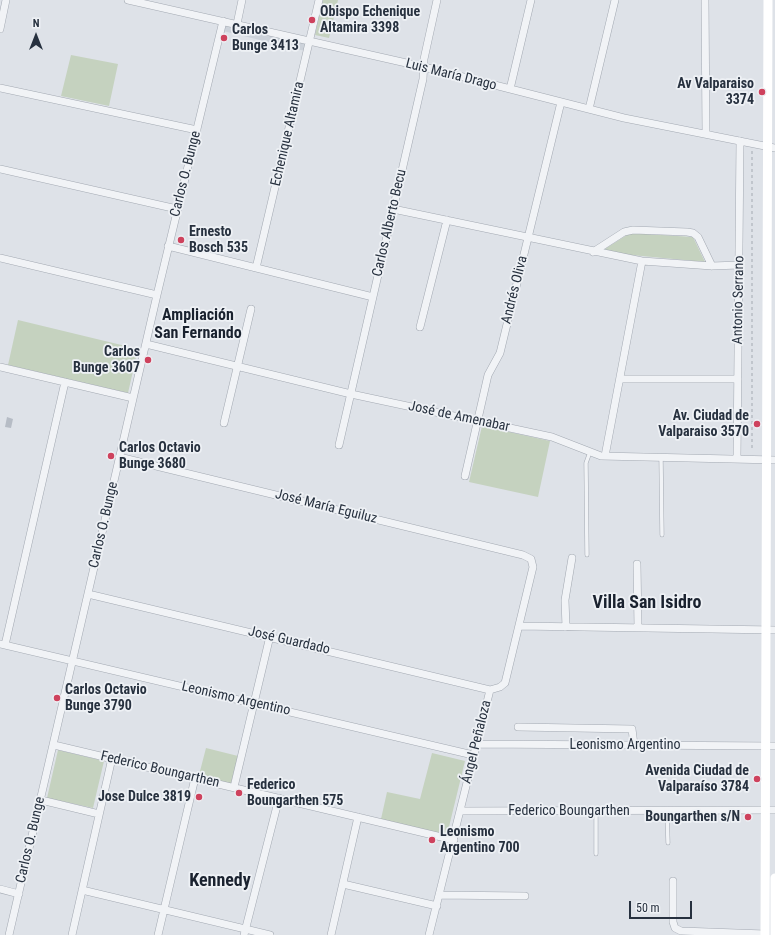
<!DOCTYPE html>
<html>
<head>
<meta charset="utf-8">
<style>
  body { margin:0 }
  #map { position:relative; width:775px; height:935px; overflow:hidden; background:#dee2e8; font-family:"Roboto Condensed",sans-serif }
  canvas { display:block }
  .north { position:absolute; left:16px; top:16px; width:40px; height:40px; -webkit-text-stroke:3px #eef1f5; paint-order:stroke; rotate:0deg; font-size:11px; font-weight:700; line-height:16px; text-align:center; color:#27313f }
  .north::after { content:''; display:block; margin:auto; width:14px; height:18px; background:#27313f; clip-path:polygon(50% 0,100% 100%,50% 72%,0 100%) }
  .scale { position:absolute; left:629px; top:901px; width:63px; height:18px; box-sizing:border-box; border:2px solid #27313f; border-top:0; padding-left:5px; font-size:12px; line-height:14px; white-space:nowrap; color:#27313f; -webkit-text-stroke:3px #eef1f5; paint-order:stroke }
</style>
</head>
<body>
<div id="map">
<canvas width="775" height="935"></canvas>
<div class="north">N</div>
<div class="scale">50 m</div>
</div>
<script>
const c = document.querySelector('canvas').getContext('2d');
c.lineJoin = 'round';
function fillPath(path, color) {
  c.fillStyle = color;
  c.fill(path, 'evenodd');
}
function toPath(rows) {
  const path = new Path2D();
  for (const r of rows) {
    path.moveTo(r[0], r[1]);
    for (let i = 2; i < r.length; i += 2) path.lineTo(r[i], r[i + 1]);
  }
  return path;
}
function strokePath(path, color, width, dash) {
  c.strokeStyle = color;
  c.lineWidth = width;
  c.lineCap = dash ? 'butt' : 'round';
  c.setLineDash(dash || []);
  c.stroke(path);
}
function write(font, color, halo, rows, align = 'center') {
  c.font = font + ' "Roboto Condensed",sans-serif';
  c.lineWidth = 3.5;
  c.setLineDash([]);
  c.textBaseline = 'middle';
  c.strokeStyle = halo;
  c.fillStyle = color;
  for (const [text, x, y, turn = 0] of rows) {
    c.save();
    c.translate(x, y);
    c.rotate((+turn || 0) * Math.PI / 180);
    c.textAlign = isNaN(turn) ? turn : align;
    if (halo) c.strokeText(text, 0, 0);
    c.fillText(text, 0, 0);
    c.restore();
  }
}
fillPath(toPath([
  [225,24,305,42,305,51,223,31]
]), '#ccd2da');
fillPath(toPath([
  [323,0,338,0,329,38,315,35],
  [71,55,118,64,109,106,61,96],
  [630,233,693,237,705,262,600,252],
  [18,320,138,349,128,393,8,365],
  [482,426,550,441,538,497,469,482],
  [206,748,238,756,231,784,199,775],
  [58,750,104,761,93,808,47,798],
  [432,753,465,761,447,835,381,819,387,792,420,799]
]), '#c5d2bf');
fillPath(toPath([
  [7,417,13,419,11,428,5,427]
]), '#b6bcc5');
const service = toPath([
  [661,458,662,535],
  [587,555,586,463,590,452],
  [667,811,668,843],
  [596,854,596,811]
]);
const minor = toPath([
  [128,0,424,67,624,118,775,148],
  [705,0,706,134],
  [237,24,242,0],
  [0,29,6,0],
  [0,88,197,130],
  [510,89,531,0],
  [589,109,615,0],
  [0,169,177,209],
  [393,209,642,261,712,266,739,265],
  [168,246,373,297],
  [593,252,624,232,633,230,687,232,693,233,698,237,712,266],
  [0,258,157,295],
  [256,268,319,0],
  [420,327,447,220],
  [146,344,351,394,552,437,601,456,775,460],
  [0,367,133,398],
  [620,379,738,379],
  [224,423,251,309],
  [339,445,423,79,424,59,437,0],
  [605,456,642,261],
  [737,459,740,141],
  [465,476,488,375,500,353,561,102],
  [637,564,638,628],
  [88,594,490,690,500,687,505,683,533,567,531,559,523,555,119,457],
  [519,626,775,630],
  [566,627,565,600,572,558],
  [0,644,473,755],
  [5,645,65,382],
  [518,727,632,729,634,745],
  [476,744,775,746],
  [54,745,454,840],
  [234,787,270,636],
  [41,800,99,814],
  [460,811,775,810],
  [673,881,673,922,675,928,681,931,765,934],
  [343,884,437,906],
  [0,889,19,894],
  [82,890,270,935],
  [439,895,525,896],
  [9,935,157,295,223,21],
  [72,935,112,758],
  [158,935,195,778],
  [244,935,279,798],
  [331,935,358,817],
  [429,935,490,690]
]);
strokePath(service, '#a3a9b2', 4.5);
strokePath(minor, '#a3a9b2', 8);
strokePath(toPath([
  [752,151,752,451]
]), '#b8bdc3', 1.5, [3, 3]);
strokePath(service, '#f1f3f6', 3.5);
strokePath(minor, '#f1f3f6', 7);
strokePath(toPath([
  [765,935,768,0],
  [775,935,775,878]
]), '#fff', 9);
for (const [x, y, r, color] of [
  [312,20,4,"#ce425d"],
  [224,38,4,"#ce425d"],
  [762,92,4,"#ce425d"],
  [181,240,4,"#ce425d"],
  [148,360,4,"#ce425d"],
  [757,424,4,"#ce425d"],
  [111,456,4,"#ce425d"],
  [57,698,4,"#ce425d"],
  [757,779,4,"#ce425d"],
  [239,793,4,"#ce425d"],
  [199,797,4,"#ce425d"],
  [748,817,4,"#ce425d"],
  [432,840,4,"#ce425d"]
]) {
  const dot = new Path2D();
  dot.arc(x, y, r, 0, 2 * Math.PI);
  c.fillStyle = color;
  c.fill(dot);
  strokePath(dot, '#eef1f5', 1.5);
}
write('bold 14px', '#27313f', '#eef1f5', [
  ["Obispo Echenique",320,12],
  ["Altamira 3398",320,28],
  ["Carlos",232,30],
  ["Bunge 3413",232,46],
  ["Av Valparaiso",754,84,"right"],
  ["3374",754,100,"right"],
  ["Ernesto",189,232],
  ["Bosch 535",189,248],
  ["Carlos",140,352,"right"],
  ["Bunge 3607",140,368,"right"],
  ["Av. Ciudad de",749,416,"right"],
  ["Valparaiso 3570",749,432,"right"],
  ["Carlos Octavio",119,448],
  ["Bunge 3680",119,464],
  ["Carlos Octavio",65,690],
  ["Bunge 3790",65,706],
  ["Avenida Ciudad de",749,771,"right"],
  ["Valparaíso 3784",749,787,"right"],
  ["Federico",247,785],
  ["Boungarthen 575",247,801],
  ["Jose Dulce 3819",191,797,"right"],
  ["Boungarthen s/N",740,817,"right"],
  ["Leonismo",440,832],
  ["Argentino 700",440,848]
], 'left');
write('14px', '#27313f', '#eef1f5', [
  ["Luis María Drago",451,75,14],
  ["Echenique Altamira",288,134,-77],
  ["Carlos O. Bunge",186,174,-76],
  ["Carlos Alberto Becu",390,223,-77],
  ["Andrés Oliva",515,290,-76],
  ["Antonio Serrano",739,300,-89],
  ["José de Amenabar",459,417,12],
  ["José María Eguiluz",326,507,14],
  ["Carlos O. Bunge",104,525,-77],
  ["José Guardado",289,641,13],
  ["Leonismo Argentino",236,699,13],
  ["Ángel Peñaloza",477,742,-76],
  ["Leonismo Argentino",625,745],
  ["Federico Boungarthen",160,770,13],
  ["Federico Boungarthen",569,811],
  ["Carlos O. Bunge",31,840,-77]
]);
write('bold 16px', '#1a222f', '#eef1f5', [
  ["Ampliación",198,316],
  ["San Fernando",198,334]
]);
write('bold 18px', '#1a222f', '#eef1f5', [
  ["Villa San Isidro",647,603],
  ["Kennedy",220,881]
]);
</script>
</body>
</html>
